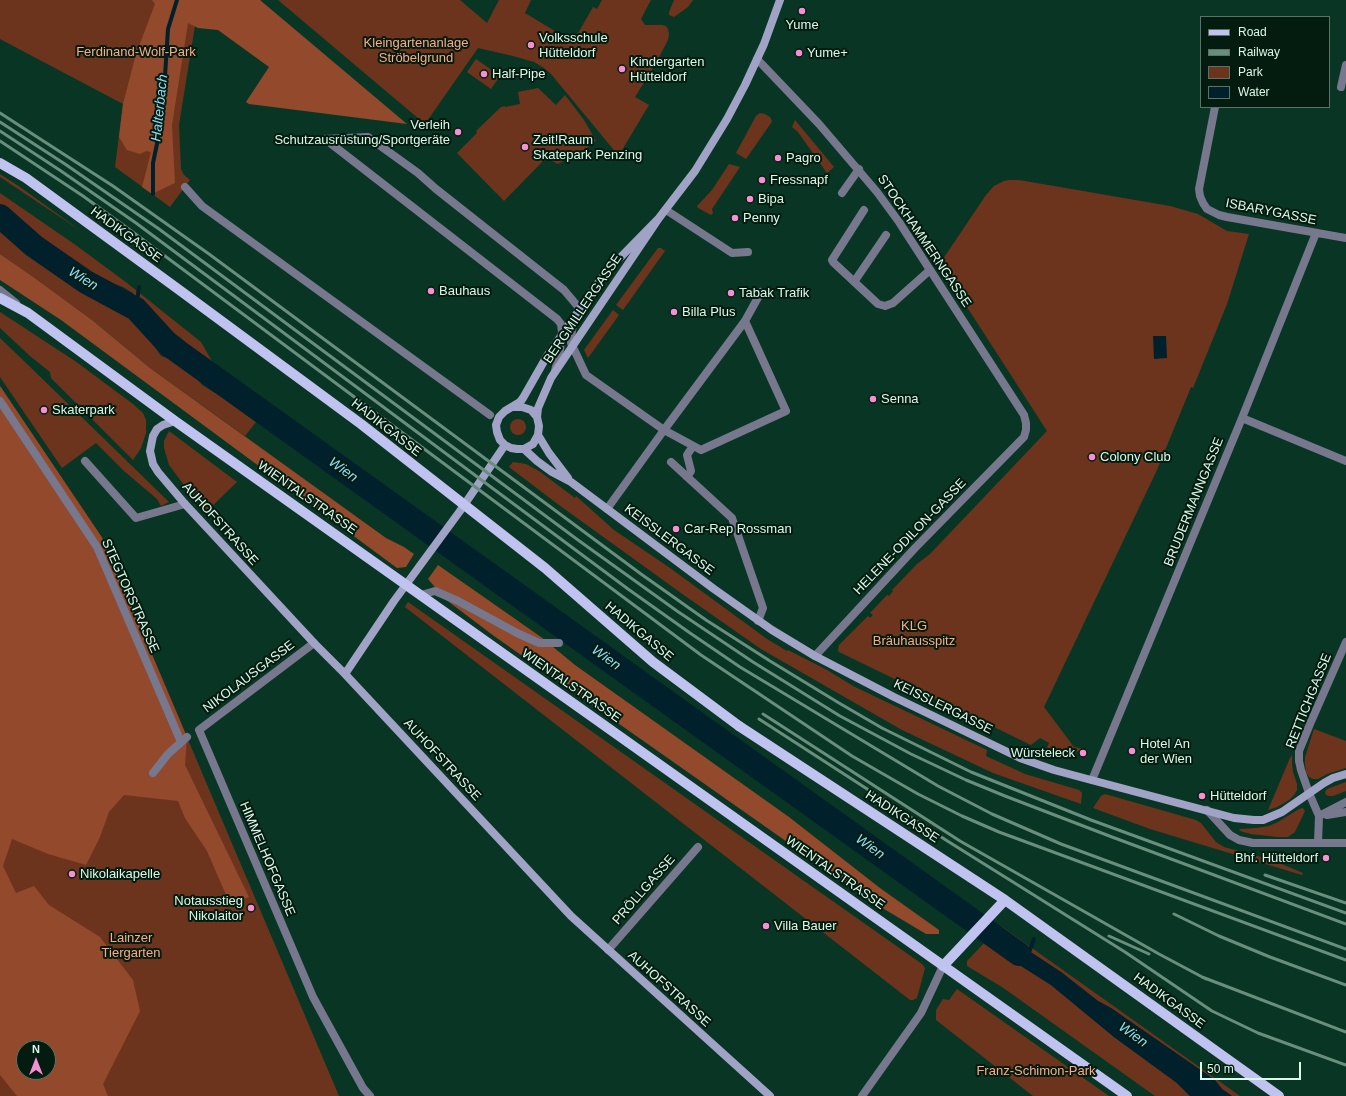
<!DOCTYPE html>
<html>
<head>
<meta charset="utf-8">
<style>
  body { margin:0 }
  #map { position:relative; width:1346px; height:1096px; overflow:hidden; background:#093624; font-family:Helvetica,sans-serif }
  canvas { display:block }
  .legend { position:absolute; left:1200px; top:16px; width:130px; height:92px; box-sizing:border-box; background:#041b10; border:1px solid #5a7366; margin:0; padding:5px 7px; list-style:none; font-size:12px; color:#dbf8e8 }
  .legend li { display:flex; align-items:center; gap:8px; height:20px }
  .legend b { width:20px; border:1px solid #5a7366 }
  .north { position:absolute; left:16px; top:1040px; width:40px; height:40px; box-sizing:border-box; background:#041b10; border:1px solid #5a7366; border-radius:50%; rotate:0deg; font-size:11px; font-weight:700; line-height:16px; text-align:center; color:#dbf8e8 }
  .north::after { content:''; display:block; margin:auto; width:14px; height:18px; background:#f591d2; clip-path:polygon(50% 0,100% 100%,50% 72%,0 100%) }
  .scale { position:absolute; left:1200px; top:1062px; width:101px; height:18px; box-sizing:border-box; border:2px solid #dbf8e8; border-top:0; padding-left:5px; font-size:12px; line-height:14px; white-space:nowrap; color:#dbf8e8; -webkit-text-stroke:3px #041b10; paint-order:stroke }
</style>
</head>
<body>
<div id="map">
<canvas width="1346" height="1096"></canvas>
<ul class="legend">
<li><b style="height:5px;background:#c0c3f0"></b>Road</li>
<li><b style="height:5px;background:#698e7d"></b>Railway</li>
<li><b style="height:11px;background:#6d341d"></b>Park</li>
<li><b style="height:11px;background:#00212b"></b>Water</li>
</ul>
<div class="north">N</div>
<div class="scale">50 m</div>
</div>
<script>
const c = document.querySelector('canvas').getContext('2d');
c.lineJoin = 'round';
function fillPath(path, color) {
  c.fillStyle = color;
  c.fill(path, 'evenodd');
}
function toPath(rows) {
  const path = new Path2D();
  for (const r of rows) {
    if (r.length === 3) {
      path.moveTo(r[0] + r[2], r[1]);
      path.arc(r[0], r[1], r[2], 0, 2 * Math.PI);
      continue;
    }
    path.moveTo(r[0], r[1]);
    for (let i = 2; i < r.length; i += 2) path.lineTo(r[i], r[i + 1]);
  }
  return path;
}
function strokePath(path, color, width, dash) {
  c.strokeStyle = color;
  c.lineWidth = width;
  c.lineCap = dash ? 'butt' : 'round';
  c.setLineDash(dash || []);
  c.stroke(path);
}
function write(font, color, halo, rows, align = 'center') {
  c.font = font + ' Helvetica,sans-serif';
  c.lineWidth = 4;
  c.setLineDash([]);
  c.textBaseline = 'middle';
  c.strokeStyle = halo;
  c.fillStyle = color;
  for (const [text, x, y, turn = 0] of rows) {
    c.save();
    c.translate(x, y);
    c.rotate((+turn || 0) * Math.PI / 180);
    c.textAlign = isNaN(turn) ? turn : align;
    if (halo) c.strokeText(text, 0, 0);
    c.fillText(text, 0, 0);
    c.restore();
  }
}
fillPath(toPath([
  [0,0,201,0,198,7,179,125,181,169,184,175,190,180,170,207,115,167,123,104,0,39],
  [278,0,460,0,487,23,499,0,531,0,525,13,573,42,593,7,597,9,602,0,651,0,643,15,641,19,645,25,662,25,666,26,668,29,669,34,668,40,656,63,635,97,649,105,622,150,618,155,551,74,544,68,534,62,513,56,478,48,425,124],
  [674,0,693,0,688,7,674,17,669,15,669,12],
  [476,59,500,76,491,89,467,72],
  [538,88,556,105,565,95,584,120,596,141,584,150,558,164,552,161,551,159,546,159,546,161,543,161,504,201,457,153,477,133,476,131,501,107,505,106,505,107,520,104,518,92],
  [760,113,765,114,770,117,772,121,771,123,746,159,736,153,756,116],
  [795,120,834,167,827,173,798,132,792,127],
  [729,164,740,167,712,209,713,213,711,215,698,208,697,206,712,190],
  [0,174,20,187,81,231,0,177],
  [1009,180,1019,180,1170,206,1198,214,1227,231,1249,234,1227,304,1193,388,1191,387,1157,470,1044,707,1074,747,1085,749,1061,757,1053,756,1048,753,1047,748,1049,743,1040,738,1031,745,839,652,838,650,839,645,868,616,870,618,873,615,870,613,887,595,889,596,893,591,892,590,917,564,930,554,1047,431,945,273,941,262,986,195,994,186,1004,181],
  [0,193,77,246,127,283,201,342,213,363,201,358,180,337,172,332,165,331,156,316,135,304,133,293,123,287,90,275,0,210],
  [0,230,31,255,77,284,119,307,136,320,161,356,176,361,191,371,202,385,220,396,256,422,245,436,150,368,92,320,32,276,0,254],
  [658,248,661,248,665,251,623,310,616,305],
  [613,310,619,315,588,358,584,350],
  [0,312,75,361,133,404,143,413,146,420,146,433,141,448,133,460,51,378,50,372,30,356,0,328],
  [0,338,25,362,169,502,161,506,157,499,124,471,96,443,62,468,0,377],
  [0,386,103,539,339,1096,0,1096],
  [24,1048,48,1048,48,1072,24,1072],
  [518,427,8],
  [169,431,237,482,205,513,169,465,164,448,164,441],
  [513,462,526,464,539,471,575,498,576,496,614,530,670,568,767,639,787,651,788,650,827,670,853,686,987,750,986,756,1025,774,1079,790,1082,793,1081,804,993,773,902,730,761,649,688,598,559,505,509,467],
  [408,602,922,964,925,968,917,998,913,1000,910,1000,405,607],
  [1314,729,1346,741,1346,768,1327,774,1318,779,1313,779,1309,777,1306,772,1305,765,1305,757],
  [1292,755,1292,764,1293,772,1297,784,1297,790,1294,795,1289,800,1277,807,1268,810,1290,758],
  [1346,782,1346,791,1333,796,1329,796,1326,795,1325,792,1327,789],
  [1105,794,1196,820,1201,823,1216,842,1224,847,1272,860,1303,873,1302,875,1150,829,1093,808,1101,796],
  [1303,808,1305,811,1304,813,1295,832,1288,837,1277,837,1251,834,1240,831,1239,830,1240,829,1257,828,1269,826,1278,822,1299,809],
  [1001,926,1240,1096,1232,1096,1222,1089,1215,1080,1111,1008,1098,1001,1061,972,997,930],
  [987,940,1021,966,1051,985,1114,1037,1177,1083,1190,1096,1155,1096,1002,987,967,966,967,961],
  [957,989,1109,1096,1033,1096,936,1020,936,1010,943,999,949,1000]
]), '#6d341d');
fillPath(toPath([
  [152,0,260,0,407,124,249,104,246,102,269,67,218,30,198,28,188,23,172,125,175,183,152,194,142,187,151,152,146,151,140,154,127,150,119,137,123,104,136,54,155,4],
  [0,254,32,276,92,320,150,368,386,538,404,547,414,554,406,567,397,568,61,320,0,280],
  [0,386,103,539,187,737,185,765,249,897,230,904,207,851,185,818,178,801,124,795,109,812,100,837,86,865,48,854,12,839,3,866,16,893,34,886,49,905,100,937,133,980,140,1011,103,1084,108,1096,17,1096,0,1075],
  [24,1048,48,1048,48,1072,24,1072],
  [438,565,541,637,575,665,789,817,880,888,939,930,939,934,926,934,874,903,494,636,445,599,428,579]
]), '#93492b');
fillPath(toPath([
  [1153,336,1166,336,1167,358,1154,359],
  [997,930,1061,972,1098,1001,1111,1008,1215,1080,1222,1089,1232,1096,1190,1096,1177,1083,1114,1037,1051,985,1021,966,987,940]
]), '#00212b');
strokePath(toPath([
  [153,194,153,163,158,139,165,76,168,29,177,0],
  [136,309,139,287],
  [1028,955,1034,939]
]), '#00212b', 4);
strokePath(toPath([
  [0,216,34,246,86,282,136,309,169,345,1019,954]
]), '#00212b', 24);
strokePath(toPath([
  [325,139,368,137,418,173,436,189,564,290,580,309,572,329,571,343,586,375,664,430,607,509],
  [325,139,557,319,561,324,562,332,560,350,555,371],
  [185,187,202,206,490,415],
  [842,193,859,169],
  [666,210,732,253,748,252],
  [864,210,832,260,833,262,878,304,885,306,893,303,930,270],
  [854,282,886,235],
  [0,290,16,303],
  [745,321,786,411,701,450,664,430,745,321],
  [745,321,761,292],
  [0,401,97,547,181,742],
  [85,461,136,518,185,504],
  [671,462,732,518,763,608,758,621],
  [687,477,691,471,687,455,693,446],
  [421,595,435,591,458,601,517,633,539,643,559,643],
  [153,773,168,754,187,737],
  [1309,793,1319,816,1318,843],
  [1207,810,1230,835,1239,840,1253,843,1346,843],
  [1327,815,1346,812],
  [1319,816,1346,802]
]), '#77788e', 8);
strokePath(toPath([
  [757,59,819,124,877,192,899,222,1024,415,1026,423,1026,430,1024,437,915,548,815,656],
  [1341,87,1346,65],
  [1215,107,1199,189,1200,196,1203,203,1207,209,1219,215,1227,217,1346,238],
  [1242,418,1346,461],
  [314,643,199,730,313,997,363,1088,370,1096],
  [1092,780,1242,418,1316,233],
  [1309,793,1301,770,1299,761,1299,751,1310,724,1346,642],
  [608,950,698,847],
  [862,1096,921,1013,943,966]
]), '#77788e', 8);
strokePath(toPath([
  [659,218,551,378,538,408,537,417,539,426,538,435,533,444,524,449,517,449,511,448,505,445,500,440,497,432,496,425,499,417,505,411,520,402,523,398,547,356,601,279,611,267,659,218,695,171,727,119,745,85,764,44,780,0],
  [514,407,522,407,531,410,537,417],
  [175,421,163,425,157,429,153,436,150,451,153,464,158,472,185,504,314,643,345,674,571,916,770,1096],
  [538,435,549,453,568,478],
  [524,449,537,461,552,472,571,482,714,589,772,630,815,656,894,697,1020,758,1054,770,1080,777,1234,818,1254,820,1263,820,1282,812,1324,783,1333,778,1346,774],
  [345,674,394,601,460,511,505,445]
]), '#a0a3c5', 8);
strokePath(toPath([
  [0,298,28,313,175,421,1127,1096],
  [739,726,1005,900,1279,1096],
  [943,966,1005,900]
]), '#c0c3f0', 10);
strokePath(toPath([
  [0,113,113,186,209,254,641,574,706,620,770,661,839,703,882,728,971,772,1091,820,1346,913],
  [0,122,65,164,159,229,578,540,677,611,753,662,840,716,911,754,966,780,1005,796,1112,837,1346,924],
  [0,131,61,171,136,223,628,589,690,633,740,667,938,786,992,814,1061,844,1346,949],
  [0,141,83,196,130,230,701,655,852,756,918,794,962,816,999,832,1346,960],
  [763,714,960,841,1159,954,1206,979],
  [759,719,949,842,1125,952,1212,1011,1258,1033,1346,1065],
  [1265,875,1346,903],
  [1174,914,1219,936,1270,957,1346,985],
  [1109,936,1149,954],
  [1202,977,1346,1032]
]), '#698e7d', 3);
strokePath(toPath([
  [0,163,26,178,178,289,361,424,545,568,653,662,739,726]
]), '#c0c3f0', 10);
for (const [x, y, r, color] of [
  [802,11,4,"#f591d2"],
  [531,45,4,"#f591d2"],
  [799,53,4,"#f591d2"],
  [622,69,4,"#f591d2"],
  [484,74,4,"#f591d2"],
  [458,132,4,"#f591d2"],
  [525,147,4,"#f591d2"],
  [778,158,4,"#f591d2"],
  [762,180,4,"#f591d2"],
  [750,199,4,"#f591d2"],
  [735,218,4,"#f591d2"],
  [431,291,4,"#f591d2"],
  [731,293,4,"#f591d2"],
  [674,312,4,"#f591d2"],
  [873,399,4,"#f591d2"],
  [44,410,4,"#f591d2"],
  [1092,457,4,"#f591d2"],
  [676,529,4,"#f591d2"],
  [1132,751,4,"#f591d2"],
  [1083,753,4,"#f591d2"],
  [1202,796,4,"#f591d2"],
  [1326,858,4,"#f591d2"],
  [72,874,4,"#f591d2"],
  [251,908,4,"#f591d2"],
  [766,926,4,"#f591d2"]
]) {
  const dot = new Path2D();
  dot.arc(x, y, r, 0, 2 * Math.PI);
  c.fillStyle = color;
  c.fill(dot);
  strokePath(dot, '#041b10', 1.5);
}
write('13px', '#dbf8e8', '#041b10', [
  ["Yume",802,25,"center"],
  ["Volksschule",539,38],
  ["Hütteldorf",539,53],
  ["Yume+",807,53],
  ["Kindergarten",630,62],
  ["Hütteldorf",630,77],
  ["Half-Pipe",492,74],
  ["Verleih",450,125,"right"],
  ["Schutzausrüstung/Sportgeräte",450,140,"right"],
  ["Zeit!Raum",533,140],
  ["Skatepark Penzing",533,155],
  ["Pagro",786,158],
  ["Fressnapf",770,180],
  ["Bipa",758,199],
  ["Penny",743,218],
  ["Bauhaus",439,291],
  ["Tabak Trafik",739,293],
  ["Billa Plus",682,312],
  ["Senna",881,399],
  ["Skaterpark",52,410],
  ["Colony Club",1100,457],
  ["Car-Rep Rossman",684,529],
  ["Hotel An",1140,744],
  ["der Wien",1140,759],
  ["Würsteleck",1075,753,"right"],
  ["Hütteldorf",1210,796],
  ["Bhf. Hütteldorf",1318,858,"right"],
  ["Nikolaikapelle",80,874],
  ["Notausstieg",243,901,"right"],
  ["Nikolaitor",243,916,"right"],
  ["Villa Bauer",774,926]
], 'left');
write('13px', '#fea988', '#041b10', [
  ["Kleingartenanlage",416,43],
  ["Ströbelgrund",416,58],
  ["Ferdinand-Wolf-Park",136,52],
  ["KLG",914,626],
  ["Bräuhausspitz",914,641],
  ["Lainzer",131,938],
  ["Tiergarten",131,953],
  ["Franz-Schimon-Park",1036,1071]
]);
write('13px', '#dbf8e8', '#041b10', [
  ["ISBARYGASSE",1271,212,11],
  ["HADIKGASSE",126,235,36],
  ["STOCKHAMMERNGASSE",924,241,56],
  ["BERGMILLERGASSE",583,309,-56],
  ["HADIKGASSE",386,428,38],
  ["WIENTALSTRASSE",307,498,35],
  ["BRUDERMANNGASSE",1194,502,-68],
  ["AUHOFSTRASSE",220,524,48],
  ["HELENE-ODILON-GASSE",910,537,-46],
  ["KEISSLERGASSE",669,540,37],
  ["STEGTORSTRASSE",130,596,66],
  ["HADIKGASSE",639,632,40],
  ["NIKOLAUSGASSE",249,677,-37],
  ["WIENTALSTRASSE",571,686,35],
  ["RETTICHGASSE",1309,701,-68],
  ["KEISSLERGASSE",943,707,26],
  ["AUHOFSTRASSE",442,760,47],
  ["HADIKGASSE",902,817,33],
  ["HIMMELHOFGASSE",267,859,67],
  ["WIENTALSTRASSE",835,873,35],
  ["PRÖLLGASSE",644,890,-49],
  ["AUHOFSTRASSE",669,989,42],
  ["HADIKGASSE",1169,1001,36]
]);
write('italic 14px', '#90dcf6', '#041b10', [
  ["Halterbach",160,108,-84],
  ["Wien",83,279,32],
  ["Wien",343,470,36],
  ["Wien",606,658,36],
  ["Wien",870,847,36],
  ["Wien",1133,1035,36]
]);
</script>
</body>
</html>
